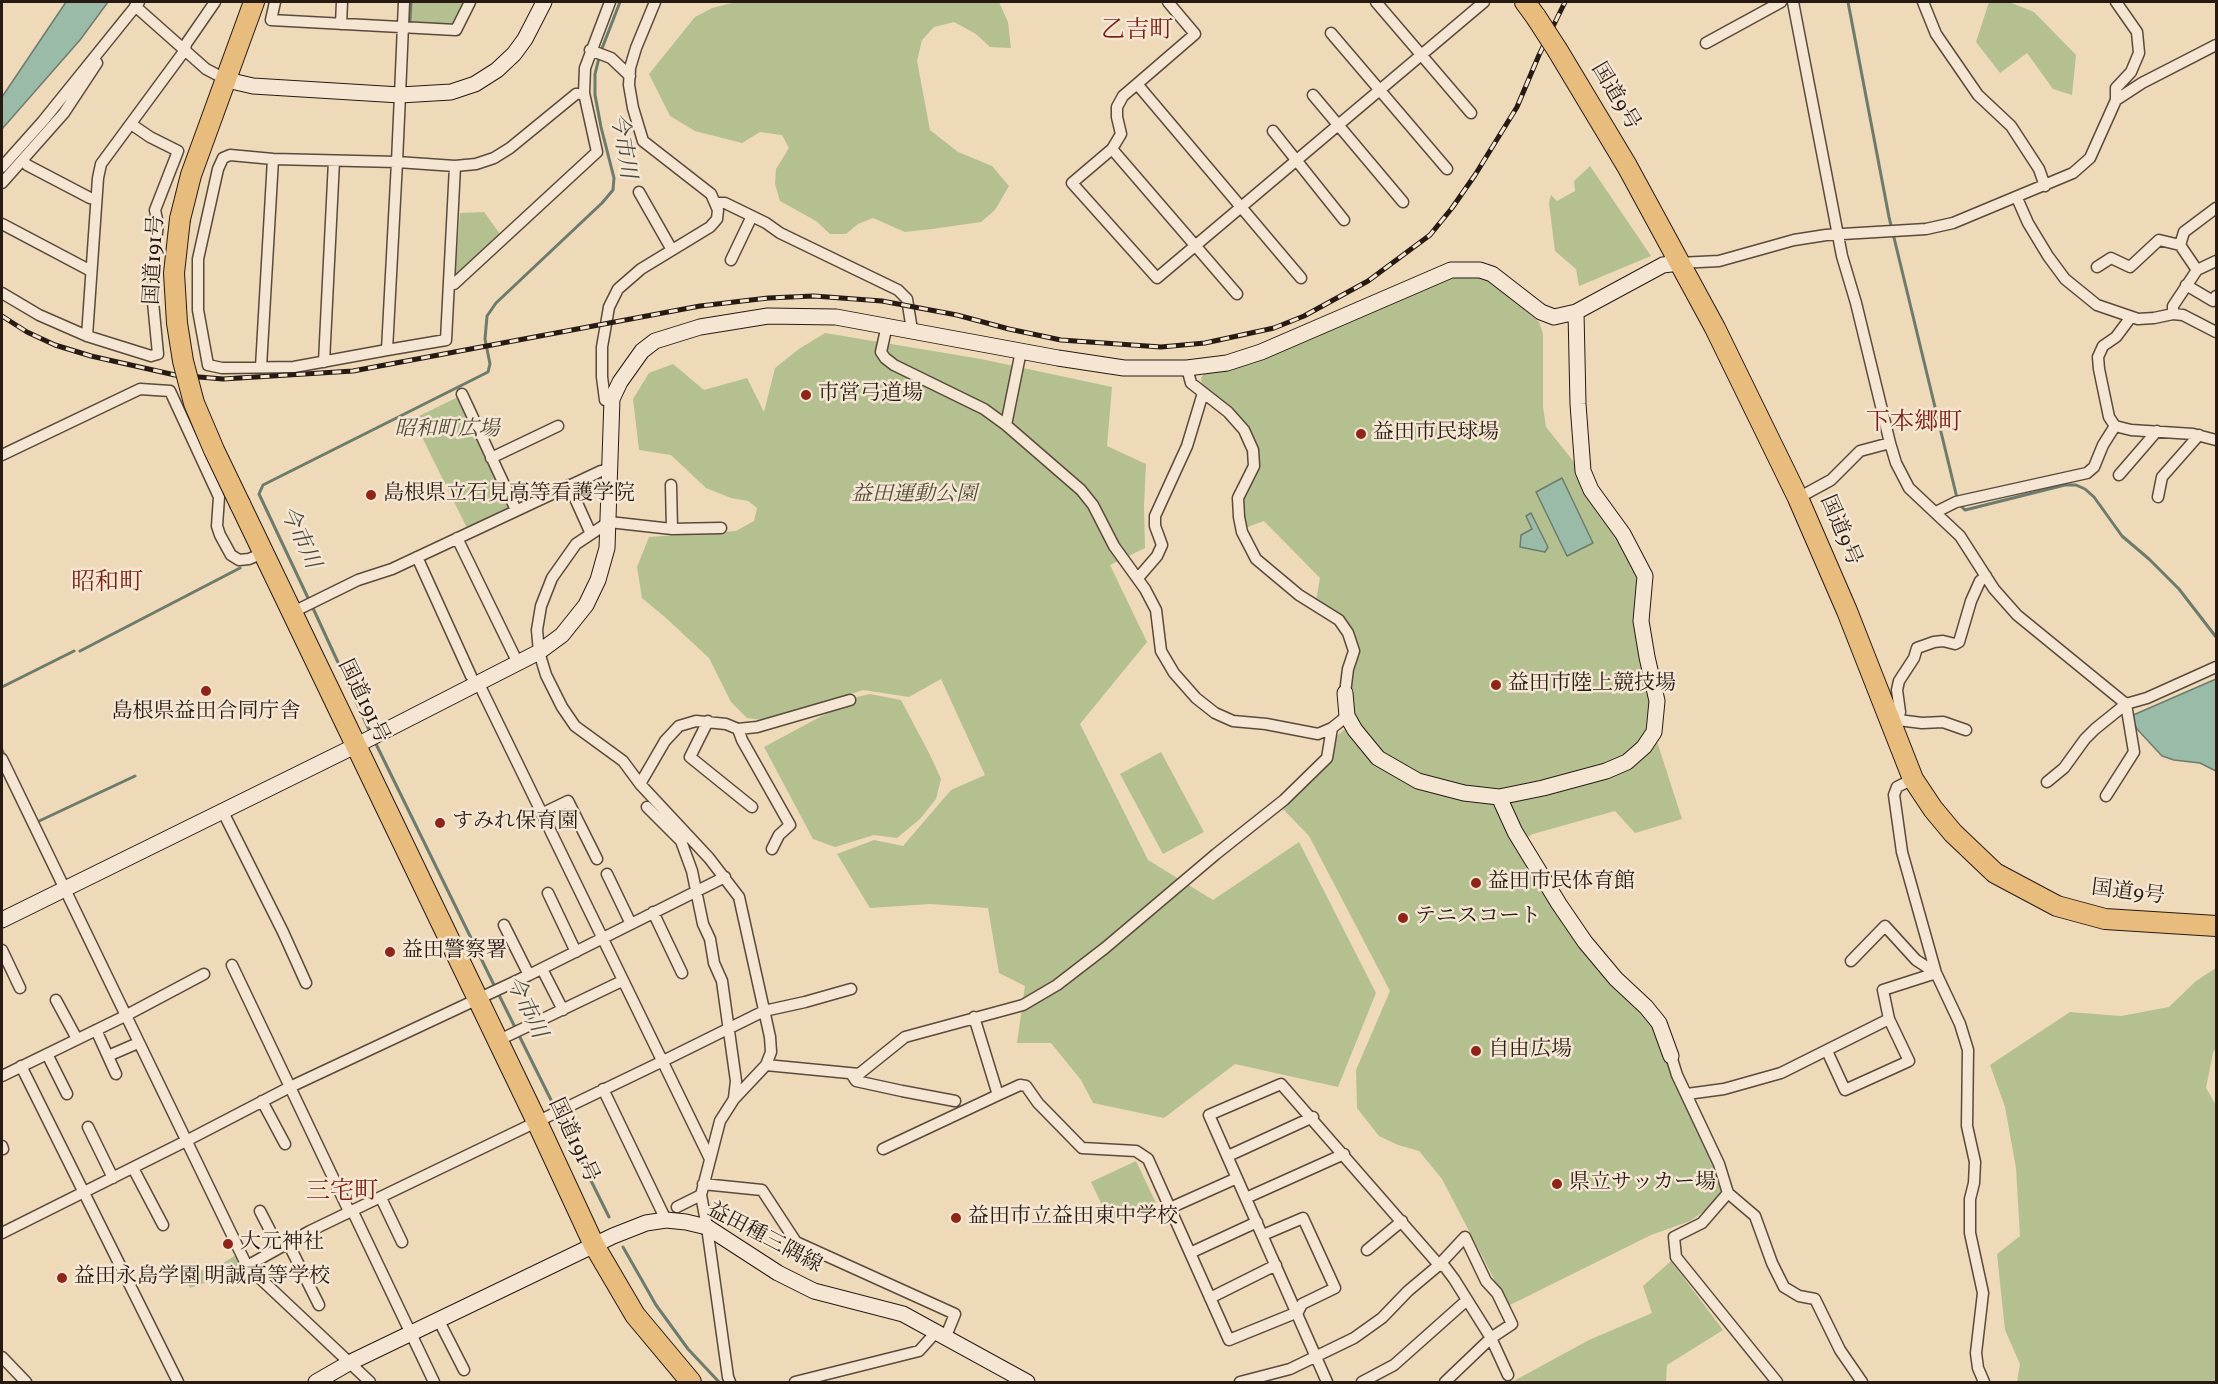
<!DOCTYPE html>
<html>
<head>
<meta charset="utf-8">
<style>
  body { margin:0 }
  #map { position:relative; width:2218px; height:1384px; overflow:hidden; background:#eed9b9; font-family:Vollkorn,serif }
  canvas { display:block }
  .frame { position:absolute; inset:0; border:3px solid #271a13; pointer-events:none }
</style>
</head>
<body>
<div id="map">
<canvas width="2218" height="1384"></canvas>
<div class="frame"></div>
</div>
<script>
const c = document.querySelector('canvas').getContext('2d');
c.lineJoin = 'round';
function fillPath(path, color) {
  c.fillStyle = color;
  c.fill(path, 'evenodd');
}
function toPath(rows) {
  const path = new Path2D();
  for (const r of rows) {
    path.moveTo(r[0], r[1]);
    for (let i = 2; i < r.length; i += 2) path.lineTo(r[i], r[i + 1]);
  }
  return path;
}
function strokePath(path, color, width, dash) {
  c.strokeStyle = color;
  c.lineWidth = width;
  c.lineCap = dash ? 'butt' : 'round';
  c.setLineDash(dash || []);
  c.stroke(path);
}
function write(font, color, halo, rows, align = 'center') {
  c.font = font + ' Vollkorn,"Noto Serif JP",serif';
  c.lineWidth = 5;
  c.setLineDash([]);
  c.textBaseline = 'middle';
  c.strokeStyle = halo;
  c.fillStyle = color;
  for (const [text, x, y, turn = 0] of rows) {
    c.save();
    c.translate(x, y);
    c.rotate((+turn || 0) * Math.PI / 180);
    c.textAlign = isNaN(turn) ? turn : align;
    if (halo) c.strokeText(text, 0, 0);
    c.fillText(text, 0, 0);
    c.restore();
  }
}
fillPath(toPath([
  [412,2,463,2,453,25,411,21],
  [736,2,999,2,1008,22,1011,48,990,47,976,34,954,22,934,27,922,40,917,61,930,130,958,152,992,166,1009,186,995,210,981,222,932,229,905,232,873,218,858,224,846,234,830,234,816,221,780,201,775,184,776,169,789,148,782,135,760,132,742,143,695,131,670,116,649,74,695,17,712,8],
  [1989,2,2009,2,2034,12,2076,55,2072,95,2053,89,2027,53,2000,73,1976,42],
  [1590,166,1651,256,1579,286,1576,269,1555,251,1549,203,1551,195,1557,201,1575,191,1574,181],
  [484,212,500,234,455,276,460,213],
  [1463,274,1478,276,1495,285,1539,322,1543,334,1543,407,1546,427,1578,467,1635,570,1654,732,1682,819,1635,833,1615,811,1533,834,1518,843,1652,1025,1665,1059,1717,1166,1723,1188,1718,1197,1704,1211,1690,1221,1651,1235,1508,1306,1442,1179,1419,1151,1398,1145,1379,1136,1357,1108,1356,1070,1390,991,1309,836,1282,808,1330,761,1333,739,1356,720,1349,695,1352,632,1316,601,1320,578,1264,521,1245,528,1242,499,1256,449,1202,386,1201,378,1205,372,1251,364,1449,278],
  [825,333,981,359,1112,387,1107,446,1146,464,1144,506,1145,548,1110,565,1147,642,1080,724,1148,860,1213,900,1299,842,1376,993,1338,1087,1235,1064,1164,1118,1093,1103,1081,1080,1051,1043,1017,1043,1025,986,999,973,988,908,930,904,870,908,837,854,874,840,903,846,951,790,985,775,941,679,909,697,863,690,770,721,747,718,731,702,709,658,666,618,642,598,637,567,649,537,736,531,754,521,757,508,748,501,731,498,706,488,671,455,639,450,633,399,649,373,673,364,704,390,747,378,764,412,775,368,799,349],
  [458,397,511,506,467,528,413,419],
  [870,694,901,700,930,755,941,779,936,799,920,819,897,838,874,835,835,847,813,839,764,747,857,697],
  [1161,752,1204,832,1163,854,1120,774],
  [2216,968,2216,1047,2213,1053,2206,1088,2216,1105,2216,1382,2017,1382,2020,1364,2005,1330,1997,1254,2020,1236,2016,1168,2005,1107,1990,1065,2070,1012,2121,1016,2169,1007,2196,981],
  [1136,1161,1156,1203,1111,1224,1091,1182],
  [238,1254,243,1263,227,1275,190,1288,184,1276,221,1264],
  [1671,1261,1723,1330,1667,1365,1666,1382,1512,1382,1589,1340,1652,1313,1643,1286]
]), '#b5c091');
const water = toPath([
  [66,2,108,2,80,40,2,129,2,97,66,2],
  [1562,478,1593,543,1567,556,1536,492,1562,478],
  [1531,513,1548,547,1545,552,1520,547,1521,535,1532,529,1526,516,1531,513],
  [2216,679,2216,771,2200,763,2174,760,2162,756,2137,729,2131,716,2216,679]
]);
fillPath(water, '#9bbba9');
strokePath(water, '#6d7b6d', 1.5);
strokePath(toPath([
  [1848,2,1889,217,1957,498],
  [410,20,411,2],
  [601,51,620,2],
  [1959,504,1965,510,2065,485,2076,485,2085,489,2094,497,2122,536,2149,559,2179,589,2216,637],
  [309,600,259,494,263,485,488,372,490,364,485,339,487,316,496,303,602,203,613,190,614,178,601,127,595,95,595,74,599,58],
  [312,606,371,734],
  [80,651,240,568],
  [2,687,74,651],
  [375,742,495,987],
  [2,750,5,757],
  [37,822,135,776],
  [498,993,609,1217],
  [623,1247,656,1305,688,1349,719,1382]
]), '#6d7b6d', 3);
const street = toPath([
  [275,2,271,20,456,30,470,2],
  [404,2,400,95,397,162,387,350,294,367,222,368,208,365,198,310,198,259,218,169,223,158,230,155,273,159,397,162,455,166,476,164,494,158,510,148,576,94,584,93],
  [1168,2,1195,34,1137,84,1301,278],
  [1376,2,1471,113],
  [1793,2,1842,256,1856,303,1890,443,1896,463,1909,488,1960,536,1994,589,2017,615,2126,704,2147,698,2216,667],
  [1923,2,1936,34,1978,95,2011,126,2039,169,2045,186],
  [135,6,206,69,227,80],
  [341,24,342,2],
  [1331,33,1447,169],
  [1706,43,1781,2],
  [590,50,611,58,630,76],
  [1137,84,1123,96,1117,107,1117,117,1121,134,1112,149,1072,183,1157,278,1484,2],
  [1313,95,1403,202],
  [2116,100,2142,83,2216,45],
  [1273,131,1344,220],
  [1112,149,1237,294],
  [23,160,27,165,90,198,96,199],
  [2,167,43,121,139,2],
  [2,183,64,113,97,63],
  [639,192,672,250],
  [2017,198,2028,223,2048,256,2065,279,2097,305,2138,319,2154,318,2173,314,2183,315,2216,332],
  [715,203,725,203,766,223,780,233,898,290,907,299,912,330],
  [2,224,91,271],
  [731,260,752,216],
  [1679,263,1719,261,1794,240,1826,235,1926,229,1953,223,2073,173,2090,158,2116,100,2116,88,2131,72,2139,53,2137,32,2116,2],
  [2097,267,2111,258,2130,267,2159,240,2180,245],
  [2197,270,2180,245,2184,232,2216,208],
  [449,284,454,284,597,152,584,93,585,68,610,2],
  [2186,285,2213,301,2216,296],
  [2,293,39,315,87,336,151,356,158,354,153,302,154,257,158,224,155,210,178,151,150,137,131,124],
  [2173,314,2173,306,2197,270,2216,261],
  [2131,317,2116,337,2103,346,2098,357,2099,369,2109,417,2115,426,2131,430,2193,434,2216,440],
  [887,325,881,352,885,358,894,365,984,409,1006,425],
  [87,336,98,178,101,164,185,50,186,44,215,2],
  [387,350,446,340,455,166],
  [1021,351,1006,425,1081,490,1093,505,1114,546,1145,589,1156,610,1161,651,1174,673,1196,698,1215,713,1233,721,1266,724,1318,734,1332,728,1347,716],
  [324,362,334,161],
  [261,367,273,159],
  [1187,368,1191,383,1228,412,1244,430,1253,450,1254,466,1238,498,1239,517,1242,532,1256,559,1299,595,1339,620,1348,633,1354,651,1348,669,1345,693],
  [462,394,516,510],
  [612,399,605,400,602,377,602,347,609,307,618,289,641,269,710,227,717,219,718,210,711,194,643,141,633,108,629,85,630,68,636,48,655,2],
  [2,455,140,389,170,391,219,497,217,526,220,535,231,555,239,560,249,559,263,553],
  [491,458,558,426],
  [2119,475,2157,431],
  [569,485,591,534],
  [671,485,672,529],
  [2158,497,2162,477,2199,435],
  [1798,498,1831,480,1860,451,1890,443],
  [1936,512,1956,502,2087,473,2094,467,2103,445,2115,426],
  [721,528,672,529,609,522,576,544,552,578,541,606,537,630,539,652,546,675,562,707,575,726,623,761,640,784,709,858,739,897,770,1037,771,1052,766,1065,734,1099,720,1121,701,1195,707,1227,728,1377,730,1382],
  [457,538,514,655],
  [417,557,471,676],
  [1138,578,1157,556,1162,545,1155,526,1155,516,1187,446,1203,393],
  [291,613,358,580,392,569,601,471,610,470],
  [478,682,710,1159],
  [1898,720,1922,723,1943,722,1966,730],
  [708,721,690,757,752,807],
  [1892,724,1898,720,1900,712,1897,690,1899,681,1914,658,1917,648,1934,642,1943,641,1955,644,1959,642,1971,601,1980,581,1986,576],
  [738,729,742,740,790,825,779,835,772,849],
  [2,759,247,1266,370,1382],
  [1913,779,1897,787,1894,795,1902,852,1936,973,1960,1024,1968,1050,1967,1126,1975,1162,1974,1183,1970,1199,1970,1233,1983,1293,1976,1353,1978,1368,1984,1382],
  [2047,782,2064,768,2085,739,2095,729,2126,704],
  [640,784,665,741,679,726,696,721,726,724,738,729,757,727,850,700],
  [2106,796,2134,752,2126,704],
  [647,807,681,841,692,871,703,924,710,939,714,963,722,981,736,1081,734,1098],
  [223,812,283,932,306,983],
  [541,814,568,801,597,859],
  [607,874,631,924],
  [548,893,576,952],
  [653,912,682,973],
  [504,925,529,975],
  [2,950,20,988],
  [1851,961,1885,926,1916,960,1936,973],
  [232,965,348,1209,353,1212,434,1382],
  [542,969,563,1010],
  [56,1000,77,1039],
  [974,1017,998,1095,1020,1085,1026,1086,1038,1103,1082,1148,1136,1151,1148,1159,1229,1340,1298,1312,1302,1304,1335,1288,1303,1218,1263,1235],
  [96,1030,116,1074],
  [497,1041,622,981],
  [1827,1051,1845,1090,1909,1061,1889,1019],
  [47,1054,67,1094],
  [108,1056,138,1043],
  [1671,1056,1677,1075,1719,1164,1728,1193,1755,1216,1772,1263,1784,1287,1799,1296,1815,1299,1840,1350,1862,1382],
  [766,1065,859,1074,905,1037,1023,1005,1057,985,1105,948,1216,854,1284,800,1327,758,1332,728],
  [21,1066,178,1382],
  [852,1075,856,1081,902,1091,955,1101],
  [2,1076,125,1016,204,974],
  [603,1089,666,1220],
  [1687,1094,1724,1089,1781,1073,1889,1019,1883,990,1936,973],
  [262,1101,285,1144],
  [88,1127,113,1178],
  [2,1146,3,1149],
  [883,1149,998,1095],
  [1228,1156,1313,1117],
  [133,1168,163,1225],
  [703,1184,762,1190,796,1242,955,1314,946,1336],
  [1728,1193,1702,1223,1674,1237,1676,1257,1777,1382],
  [381,1198,402,1242],
  [1246,1198,1344,1154],
  [677,1207,701,1195],
  [1170,1208,1237,1178],
  [260,1211,279,1248],
  [2,1233,186,1141,290,1087,529,975,725,877],
  [288,1243,319,1305],
  [1367,1250,1402,1221],
  [1190,1253,1257,1222],
  [247,1266,310,1231,661,1062,764,1011,805,1002,851,989],
  [1210,1298,1276,1265],
  [438,1319,464,1370],
  [2,1357,26,1382],
  [795,1382,919,1351,937,1331],
  [1240,1382,1290,1369,1354,1338,1382,1318,1408,1291,1439,1265,1465,1237,1486,1281,1497,1293,1512,1324,1491,1338,1508,1375],
  [1327,1382,1209,1115,1281,1084,1439,1265,1445,1267,1454,1279,1491,1338,1445,1382],
  [1362,1382,1394,1365,1467,1300]
]);
const secondary = toPath([
  [227,80,253,86,400,95,451,92,475,84,497,70,514,54,525,39,544,2],
  [1345,693,1347,716,1355,730,1378,758,1418,781,1464,793,1499,797,1543,788,1606,771,1627,762,1644,747,1654,732,1657,701,1647,657,1641,621,1645,576,1623,534,1591,490,1583,471,1578,404,1576,312],
  [1499,797,1515,832,1559,904,1585,942,1616,979,1646,1007,1659,1023,1671,1056],
  [2,920,357,745,539,652,562,635,586,605,598,580,607,548,612,399,620,382,642,351,655,341,700,327,768,316,836,317,1058,358,1124,368,1187,368,1227,363,1261,352,1451,270,1480,270,1492,274,1541,312,1554,317,1576,312,1663,265,1679,263],
  [316,1382,349,1363,613,1236,646,1223,666,1220,686,1222,707,1227,778,1273,814,1291,903,1314,1027,1382]
]);
const highway = toPath([
  [1525,2,1536,17],
  [1558,51,1627,166,1715,328,1798,498,1847,611,1913,779,1933,809,1953,833,1995,873,2057,906,2105,919,2216,926],
  [180,219,191,175,254,2],
  [240,504,537,1122,594,1245,635,1315,691,1382]
]);
strokePath(street, '#594a3c', 13);
strokePath(secondary, '#271a13', 17);
strokePath(highway, '#271a13', 22);
strokePath(street, '#f4e6d2', 10);
strokePath(secondary, '#f4e6d2', 15);
strokePath(highway, '#e7bc7c', 20);
const rail = toPath([
  [2,316,27,332,55,345,91,356,175,375,223,379,353,371,700,306,768,298,814,296,882,301,957,315,1009,329,1061,340,1161,347,1205,343,1274,328,1304,316,1368,281,1430,235,1452,208,1475,175,1517,107,1539,55,1565,2]
]);
strokePath(rail, '#271a13', 5);
strokePath(rail, '#f4e6d2', 3, [9]);
const highwayBridge = toPath([
  [1536,17,1558,51],
  [180,219,174,273,177,323,183,361,194,403,214,450,240,504]
]);
strokePath(highwayBridge, '#271a13', 22, []);
strokePath(highwayBridge, '#e7bc7c', 20);
for (const [x, y, r, color] of [
  [806,395,6,"#8f2418"],
  [1361,434,6,"#8f2418"],
  [371,495,6,"#8f2418"],
  [1496,685,6,"#8f2418"],
  [206,691,6,"#8f2418"],
  [440,823,6,"#8f2418"],
  [1476,883,6,"#8f2418"],
  [1403,918,6,"#8f2418"],
  [390,952,6,"#8f2418"],
  [1476,1051,6,"#8f2418"],
  [1557,1184,6,"#8f2418"],
  [956,1218,6,"#8f2418"],
  [228,1244,6,"#8f2418"],
  [62,1278,6,"#8f2418"]
]) {
  const dot = new Path2D();
  dot.arc(x, y, r, 0, 2 * Math.PI);
  c.fillStyle = color;
  c.fill(dot);
  strokePath(dot, '#f4e6d2', 2);
}
write('21px', '#271a13', '#f4e6d2', [
  ["国道9号",1614,97,59],
  ["国道191号",156,260,-87],
  ["国道9号",1839,531,67],
  ["国道191号",362,702,64],
  ["国道9号",2128,894,7],
  ["国道191号",572,1141,65],
  ["益田種三隅線",764,1239,28]
]);
write('21px', '#271a13', '#f4e6d2', [
  ["市営弓道場",818,395],
  ["益田市民球場",1373,434],
  ["島根県立石見高等看護学院",383,495],
  ["益田市陸上競技場",1508,685],
  ["島根県益田合同庁舎",206,713,"center"],
  ["すみれ保育園",452,823],
  ["益田市民体育館",1488,883],
  ["テニスコート",1415,918],
  ["益田警察署",402,952],
  ["自由広場",1488,1051],
  ["県立サッカー場",1569,1184],
  ["益田市立益田東中学校",968,1218],
  ["大元神社",240,1244],
  ["益田永島学園 明誠高等学校",74,1278]
], 'left');
write('italic 21px', '#524c39', '#f4e6d2', [
  ["昭和町広場",447,431],
  ["益田運動公園",914,496]
]);
write('italic 22px', '#4a4a40', '#f4e6d2', [
  ["今市川",621,146,81],
  ["今市川",298,538,65],
  ["今市川",524,1008,64]
]);
write('24px', '#7a1f14', '#f4e6d2', [
  ["乙吉町",1137,33],
  ["下本郷町",1914,425],
  ["昭和町",107,585],
  ["三宅町",342,1194]
]);
</script>
</body>
</html>
